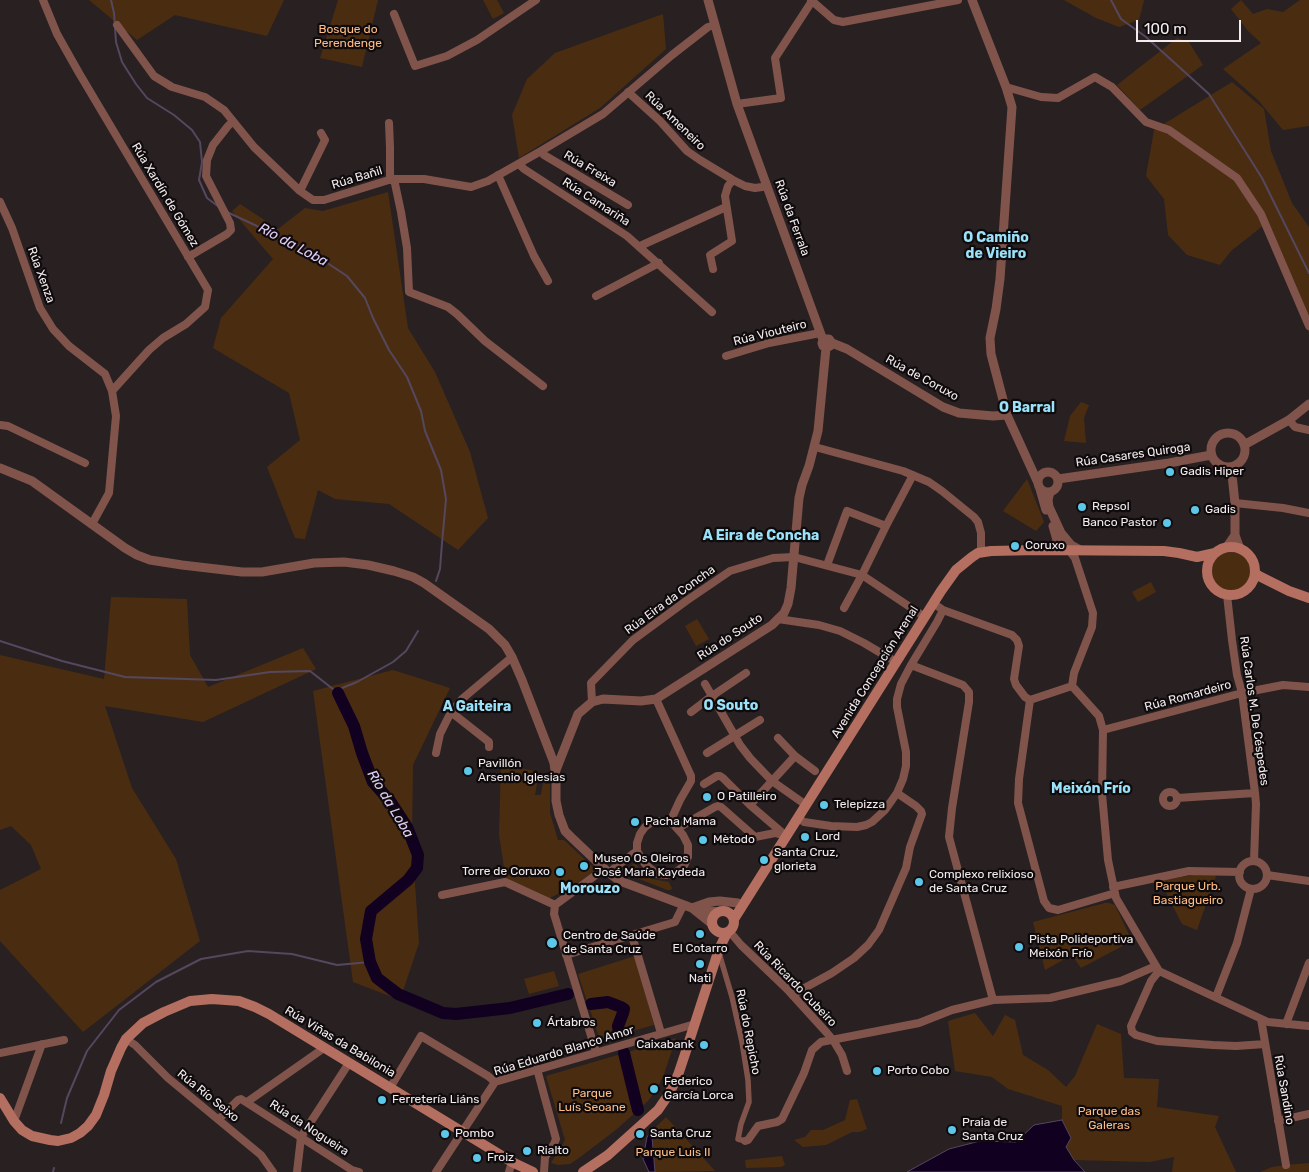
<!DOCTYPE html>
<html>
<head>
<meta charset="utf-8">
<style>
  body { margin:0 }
  #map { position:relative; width:1309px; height:1172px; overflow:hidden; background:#292022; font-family:Rubik,sans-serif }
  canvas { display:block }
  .scale { position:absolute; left:1136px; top:20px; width:105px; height:22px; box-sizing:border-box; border:2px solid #f3ecee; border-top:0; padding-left:6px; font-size:15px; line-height:18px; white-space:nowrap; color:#f3ecee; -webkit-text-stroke:4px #0f0b0c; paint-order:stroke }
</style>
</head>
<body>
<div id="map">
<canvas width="1309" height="1172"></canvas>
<div class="scale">100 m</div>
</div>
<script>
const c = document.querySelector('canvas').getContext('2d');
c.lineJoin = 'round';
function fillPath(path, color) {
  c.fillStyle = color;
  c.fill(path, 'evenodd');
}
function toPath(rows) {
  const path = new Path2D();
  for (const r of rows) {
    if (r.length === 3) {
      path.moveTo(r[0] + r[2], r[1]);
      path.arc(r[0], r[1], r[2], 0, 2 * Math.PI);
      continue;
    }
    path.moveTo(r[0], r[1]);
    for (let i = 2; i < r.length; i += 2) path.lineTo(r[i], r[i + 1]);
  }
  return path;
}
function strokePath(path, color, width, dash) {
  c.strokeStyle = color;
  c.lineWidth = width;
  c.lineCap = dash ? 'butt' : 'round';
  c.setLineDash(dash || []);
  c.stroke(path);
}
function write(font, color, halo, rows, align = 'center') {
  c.font = font + ' Rubik,sans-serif';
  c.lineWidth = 4.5;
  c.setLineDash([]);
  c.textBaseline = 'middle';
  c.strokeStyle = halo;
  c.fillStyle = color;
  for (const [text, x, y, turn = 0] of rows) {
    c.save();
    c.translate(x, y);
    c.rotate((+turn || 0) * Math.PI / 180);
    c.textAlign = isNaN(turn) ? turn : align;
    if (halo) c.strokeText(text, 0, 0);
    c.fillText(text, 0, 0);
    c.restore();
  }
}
fillPath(toPath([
  [89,0,284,0,267,36,175,15,137,40],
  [338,0,378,0,362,67,320,58],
  [483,0,497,0,504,13,493,19],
  [1064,0,1144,0,1139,20,1119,27,1096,18],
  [1241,0,1253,14,1267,9,1283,12,1300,0,1309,0,1309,126,1283,130,1258,100,1223,69,1261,43,1248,31,1231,9],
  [663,14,666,49,600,108,519,158,512,115,527,79,555,53],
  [1177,38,1189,42,1203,65,1140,110,1117,85],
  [1232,82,1264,109,1271,151,1292,203,1309,227,1309,333,1302,313,1264,225,1231,251,1220,265,1187,255,1168,235,1164,199,1146,176,1154,130],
  [388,192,408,328,435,372,470,452,488,518,458,550,389,504,335,499,318,490,305,539,295,538,267,467,300,440,289,393,213,348,221,318,273,259,232,211,240,204,278,229,305,208,323,211],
  [1081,402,1089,405,1084,418,1086,443,1064,441,1070,416],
  [1027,479,1044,522,1036,531,1003,511],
  [1231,572,20],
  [1151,582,1156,592,1138,602,1132,592],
  [111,597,187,599,190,655,208,687,303,648,316,669,203,722,105,706,132,788,176,859,200,941,83,1032,0,941,0,890,41,869,31,845,11,826,0,830,0,655,104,679],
  [697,619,709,639,696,646,685,626],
  [393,670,450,688,413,765,412,839,419,943,400,1000,353,982,313,691],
  [501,764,539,772,535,795,541,795,543,783,550,784,550,813,558,840,564,840,596,870,573,886,550,898,542,898,506,880,499,835],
  [635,863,644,873,652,879,669,882,672,888,671,890,667,890,627,874,625,871,626,868],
  [1201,874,1214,875,1216,876,1197,930,1182,924,1163,887,1162,880],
  [1105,903,1109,903,1115,905,1132,941,1081,968,1072,955,1045,970,1033,922],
  [635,956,654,1025,600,1040,578,974],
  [554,971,559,986,529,994,524,979],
  [975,1013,993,1036,1005,1015,1015,1020,1023,1055,1048,1070,1066,1087,1075,1076,1097,1024,1121,1034,1124,1078,1159,1079,1157,1107,1219,1116,1215,1127,1236,1172,1172,1172,1174,1157,1150,1162,1074,1160,1066,1147,1071,1137,1062,1120,1062,1106,1008,1089,992,1077,955,1071,948,1021],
  [676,1038,663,1077,656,1090,648,1101,617,1129,579,1158,570,1164,558,1165,551,1163,565,1140,546,1076],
  [857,1099,867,1129,859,1132,852,1132,826,1145,803,1147,794,1140,805,1137,811,1130,823,1130,845,1120,850,1100],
  [666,1117,699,1153,715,1171,655,1172,652,1137,650,1133],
  [782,1156,785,1165,781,1167,746,1168,745,1160],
  [1309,1163,1309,1172,1260,1172,1272,1167,1286,1165]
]), '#4a2d11');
const water = toPath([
  [1062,1120,1071,1138,1066,1147,1074,1160,1085,1172,907,1172,949,1149,980,1141,1016,1142,1034,1125,1062,1120],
  [650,1133,652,1137,655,1172,649,1172,643,1159,647,1137,650,1133]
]);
fillPath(water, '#110020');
strokePath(water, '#55475e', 1);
strokePath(toPath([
  [111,0,114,13,116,42,122,62,136,84,147,98,174,115,192,130,200,142,202,162,199,180,207,198,219,207],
  [1111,0,1121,19,1146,37,1209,94,1262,178,1309,273],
  [227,212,306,249,347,276,365,298,373,318,389,350,407,377,421,411,425,431,441,470,446,499,442,543,440,569,436,581],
  [0,641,62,661,125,677,216,680,270,672,310,671,338,693,342,688,357,682,393,662,406,651,418,631],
  [61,1123,67,1098,87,1051,119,1010,156,982,201,959,248,951,292,954,337,965,370,962],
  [53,1172,54,1168]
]), '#55475e', 2);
strokePath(toPath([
  [338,693,354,726,362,753,373,782,390,801,407,827,418,855,417,868,408,880,371,911,366,939,370,962,377,978,398,994,443,1013,456,1014,510,1008,568,994],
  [591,1004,608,1002,621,1007,624,1009,623,1013,618,1026,619,1034],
  [624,1053,638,1110]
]), '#110020', 12);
strokePath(toPath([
  [719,953,732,997,742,1042,748,1080,749,1102,741,1124,738,1139,745,1141]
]), '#80544b', 5.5);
strokePath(toPath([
  [43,0,57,34,79,73,208,290,205,307,186,324,163,338,149,350,112,391],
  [811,0,834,20,843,22,958,0],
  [394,14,415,66,447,56,477,40,536,0],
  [117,25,154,76,172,87,205,97,224,110,254,147,300,191,313,200,324,200,392,179,424,179,471,187,488,181,541,151,603,114,672,55,708,27,715,25],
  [1006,87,1041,97,1058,98,1095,77,1112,87,1146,122,1169,130,1237,178,1261,214,1309,326],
  [628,92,660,121,687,151,700,160,733,180],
  [737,104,781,98,775,58,812,1],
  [389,123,390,148,390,180],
  [541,151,544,155,628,205],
  [519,164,524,169,627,236,712,312],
  [498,175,534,256,548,281],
  [394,179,401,212,407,248,409,292,448,307,457,314,485,341,543,386],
  [300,191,325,140,321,133],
  [0,202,12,228,40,308,53,329,69,346,105,374,112,391,116,416,109,493,92,524],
  [640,246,726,207],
  [188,257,227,234,231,230,230,223,206,176,207,160,213,145,228,126,233,121],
  [713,269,710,255,732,241,725,196,728,186,733,180,745,186,755,188,762,187,767,186],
  [596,296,659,263],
  [726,356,769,343,820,333],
  [1289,420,1295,427,1309,430],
  [0,425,8,426,85,463],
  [815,447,903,471,929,482,942,491,974,517,978,522,981,533,981,553],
  [1235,503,1283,508,1309,513],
  [886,526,913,475],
  [1069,550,1075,558,1093,613,1092,627,1074,673,1072,686],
  [827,565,847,511,886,526,862,575,844,608],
  [1227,595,1232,640,1237,675,1242,693,1255,793,1256,804,1254,861],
  [933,603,943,610,1012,635,1017,640,1019,646,1014,679,1016,685,1025,697,1030,700,1019,779,1018,803,1044,901,1049,908,1058,910,1115,893],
  [778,619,819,625,840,631,864,643,896,662],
  [911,665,963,685,969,692,969,702,952,808,949,837,993,1000],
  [746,673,712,696,740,745,750,758,772,781,806,805],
  [1072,686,1099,716,1103,730,1102,794,1108,860,1116,898,1159,971,1268,1022,1309,1026],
  [656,699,691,776,691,781,680,800,670,822],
  [1030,700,1072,686],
  [592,702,591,683,633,640,686,601,730,571,773,558,794,557,862,575,925,617],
  [451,712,489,742,489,747],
  [691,712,712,696,705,684],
  [1103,730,1242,693,1283,685,1309,687],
  [778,738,795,756,815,771],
  [436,753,440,734,451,712,462,699,512,657],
  [707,753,760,720],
  [704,784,717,776,720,776,723,778,750,805,785,835],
  [1170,799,7],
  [1177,798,1255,793],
  [750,805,795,756],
  [798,818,804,822,831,826,857,827,866,825,872,822,885,810,897,793,903,779,906,766,906,752,897,707,897,699,901,684,911,665,937,622,943,610],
  [660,821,670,822,674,825,683,835,688,845,688,857,684,866,675,873,666,875,657,874,645,864,637,851,637,843,640,834,645,827,652,822,660,821],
  [678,828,715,807,718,806,721,807,755,837,775,833,786,836],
  [1253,875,14],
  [609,873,618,865,637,851],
  [1267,875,1309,881],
  [1113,887,1189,871,1240,872],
  [442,895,505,882,555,905],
  [555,905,554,914,596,1052],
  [555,905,604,869],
  [730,932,741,945,787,989,827,1033,833,1040,842,1055,847,1071],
  [632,936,661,1033],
  [566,955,675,922,683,906],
  [1159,971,1151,981,1131,1026,1132,1032,1136,1035,1157,1041,1213,1045,1236,1046,1265,1044],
  [793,996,799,991,832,973,854,958,868,945,879,930,906,868,910,847,922,814,921,811,916,806,897,793],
  [1216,997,1237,943,1251,889],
  [1261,1019,1286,1165],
  [1286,1024,1309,963],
  [126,1039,135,1045,168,1078,261,1155,273,1172],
  [0,1053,64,1040],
  [537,1069,556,1139,554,1144,545,1157,544,1172],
  [390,1088,421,1036,488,1076,495,1082],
  [247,1102,324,1048],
  [219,1119,238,1100,241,1099,352,1170,359,1172],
  [14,1121,42,1044],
  [1278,1121,1309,1114],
  [745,1141,748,1140,758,1126,777,1122,782,1119,804,1073,812,1050,821,1042,919,1023,952,1010,993,1000,1050,998,1121,981,1156,966],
  [297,1172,301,1137,349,1063],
  [436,1172,495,1082,695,1024],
  [509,1172,512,1162]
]), '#80544b', 8);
strokePath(toPath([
  [708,0,737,104,823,340],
  [972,0,1006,87,1012,107,1000,279,996,309,990,338,991,354,1007,415,1038,483],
  [832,343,830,346,826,348,823,346,822,343,824,339,829,339,832,343,847,349,943,407,959,413,993,416,1007,415],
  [1228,450,17],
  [1244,445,1289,420,1309,404],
  [1227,467,1232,475,1235,503,1235,535,1240,549],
  [0,468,32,481,125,548,137,555,150,560,182,565,242,572,262,572,314,563,344,562,368,565,394,571,413,577,424,583,489,629,505,645,512,657,522,680,554,763,556,777,556,801,559,815,565,831,571,837,609,873,620,881,692,908,712,924],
  [1048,482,10],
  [1058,479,1169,463,1211,455],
  [1040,489,1046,510],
  [1050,492,1048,500,1049,507,1061,533,1071,545,1080,550],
  [1226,548,1235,535],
  [1051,550,1055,545,1057,540,1053,526],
  [556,770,578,714,592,702,603,699,641,701,656,699,772,625,784,613,788,604,791,588,799,498,802,485,809,466,818,431,826,348],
  [692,908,709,902,720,901,738,903],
  [694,908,717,912]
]), '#80544b', 9);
strokePath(toPath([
  [1231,571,24],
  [1255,573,1259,576,1289,591,1309,598],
  [723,922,11],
  [734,919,941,591,956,570,972,557,978,553,991,551,1039,550,1164,551,1179,553,1197,557,1215,553],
  [0,1098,14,1121,22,1130,32,1136,50,1140,58,1141,71,1138,80,1133,88,1126,96,1115,104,1095,111,1071,121,1048,126,1039,143,1023,164,1012,190,1001,212,999,239,1001,255,1007,269,1014,512,1162,533,1172],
  [583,1172,608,1155,658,1110,669,1094,678,1075,685,1054,719,949,727,933]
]), '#b46f60', 10);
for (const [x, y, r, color] of [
  [1170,472,5,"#5cc7e8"],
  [1082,507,5,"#5cc7e8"],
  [1195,510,5,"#5cc7e8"],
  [1167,523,5,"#5cc7e8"],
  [1015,546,5,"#5cc7e8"],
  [468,771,5,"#5cc7e8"],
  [707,797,5,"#5cc7e8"],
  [824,805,5,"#5cc7e8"],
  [635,822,5,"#5cc7e8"],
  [805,837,5,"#5cc7e8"],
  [703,840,5,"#5cc7e8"],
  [764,860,5,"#5cc7e8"],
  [584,866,5,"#5cc7e8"],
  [560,872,5,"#5cc7e8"],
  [919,882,5,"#5cc7e8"],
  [700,934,5,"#5cc7e8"],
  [552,943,6,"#5cc7e8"],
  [1019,947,5,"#5cc7e8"],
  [700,964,5,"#5cc7e8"],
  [537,1023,5,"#5cc7e8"],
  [704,1045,5,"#5cc7e8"],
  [877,1071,5,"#5cc7e8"],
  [654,1089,5,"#5cc7e8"],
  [382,1100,5,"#5cc7e8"],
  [952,1130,5,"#5cc7e8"],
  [445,1134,5,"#5cc7e8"],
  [640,1134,5,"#5cc7e8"],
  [527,1151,5,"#5cc7e8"],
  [477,1158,5,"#5cc7e8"]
]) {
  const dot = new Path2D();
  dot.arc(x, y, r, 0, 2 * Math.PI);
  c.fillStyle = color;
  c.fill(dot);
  strokePath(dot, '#0f0b0c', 2);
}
write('12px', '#febd85', '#0f0b0c', [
  ["Bosque do",348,30],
  ["Perendenge",348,44],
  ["Parque Urb.",1188,887],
  ["Bastiagueiro",1188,901],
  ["Parque",592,1094],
  ["Luís Seoane",592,1108],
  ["Parque das",1109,1112],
  ["Galeras",1109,1126],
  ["Parque Luis II",673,1153]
]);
write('12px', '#f3ecee', '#0f0b0c', [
  ["Rúa Ameneiro",675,121,44],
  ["Rúa Freixa",590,169,31],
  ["Rúa Bañil",357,178,-17],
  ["Rúa Xardín de Gómez",165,195,59],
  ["Rúa Camariña",596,202,33],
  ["Rúa da Ferrala",792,218,70],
  ["Rúa Xenza",41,275,70],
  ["Rúa Viouteiro",770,333,-14],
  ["Rúa de Coruxo",922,378,29],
  ["Rúa Casares Quiroga",1133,455,-8],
  ["Rúa Eira da Concha",670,600,-36],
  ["Rúa do Souto",730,637,-33],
  ["Avenida Concepción Arenal",875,672,-58],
  ["Rúa Romardeiro",1188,696,-15],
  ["Rúa Carlos M. De Céspedes",1254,711,82],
  ["Rúa Ricardo Cubeiro",795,984,46],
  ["Rúa do Repicho",748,1032,79],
  ["Rúa Viñas da Babilonia",340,1042,31],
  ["Rúa Eduardo Blanco Amor",564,1051,-17],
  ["Rúa Sandino",1284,1090,80],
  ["Rúa Río Seixo",208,1096,39],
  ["Rúa da Nogueira",309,1128,33]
]);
write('12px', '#f3ecee', '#0f0b0c', [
  ["Gadis Hiper",1180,472],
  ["Repsol",1092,507],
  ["Gadis",1205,510],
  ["Banco Pastor",1157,523,"right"],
  ["Coruxo",1025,546],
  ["Pavillón",478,764],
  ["Arsenio Iglesias",478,778],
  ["O Patilleiro",717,797],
  ["Telepizza",834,805],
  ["Pacha Mama",645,822],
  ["Lord",815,837],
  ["Mètodo",713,840],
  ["Santa Cruz,",774,853],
  ["glorieta",774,867],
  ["Museo Os Oleiros",594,859],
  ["José María Kaydeda",594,873],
  ["Torre de Coruxo",550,872,"right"],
  ["Complexo relixioso",929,875],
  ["de Santa Cruz",929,889],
  ["Centro de Saúde",563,936],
  ["de Santa Cruz",563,950],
  ["Pista Polideportiva",1029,940],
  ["Meixón Frío",1029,954],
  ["El Cotarro",700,949,"center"],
  ["Nati",700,979,"center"],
  ["Ártabros",547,1023],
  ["Caixabank",694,1045,"right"],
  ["Porto Cobo",887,1071],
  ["Federico",664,1082],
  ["García Lorca",664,1096],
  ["Ferretería Liáns",392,1100],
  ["Praia de",962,1123],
  ["Santa Cruz",962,1137],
  ["Pombo",455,1134],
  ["Santa Cruz",650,1134],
  ["Rialto",537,1151],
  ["Froiz",487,1158]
], 'left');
write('bold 14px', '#99e2fa', '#0f0b0c', [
  ["O Camiño",996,238],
  ["de Vieiro",996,254],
  ["O Barral",1027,408],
  ["A Eira de Concha",761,536],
  ["O Souto",731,706],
  ["A Gaiteira",477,707],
  ["Meixón Frío",1091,789],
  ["Morouzo",590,889]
]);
write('italic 14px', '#e1ccf7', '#0f0b0c', [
  ["Río da Loba",293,245,28],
  ["Río da Loba",390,804,59]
]);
</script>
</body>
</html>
